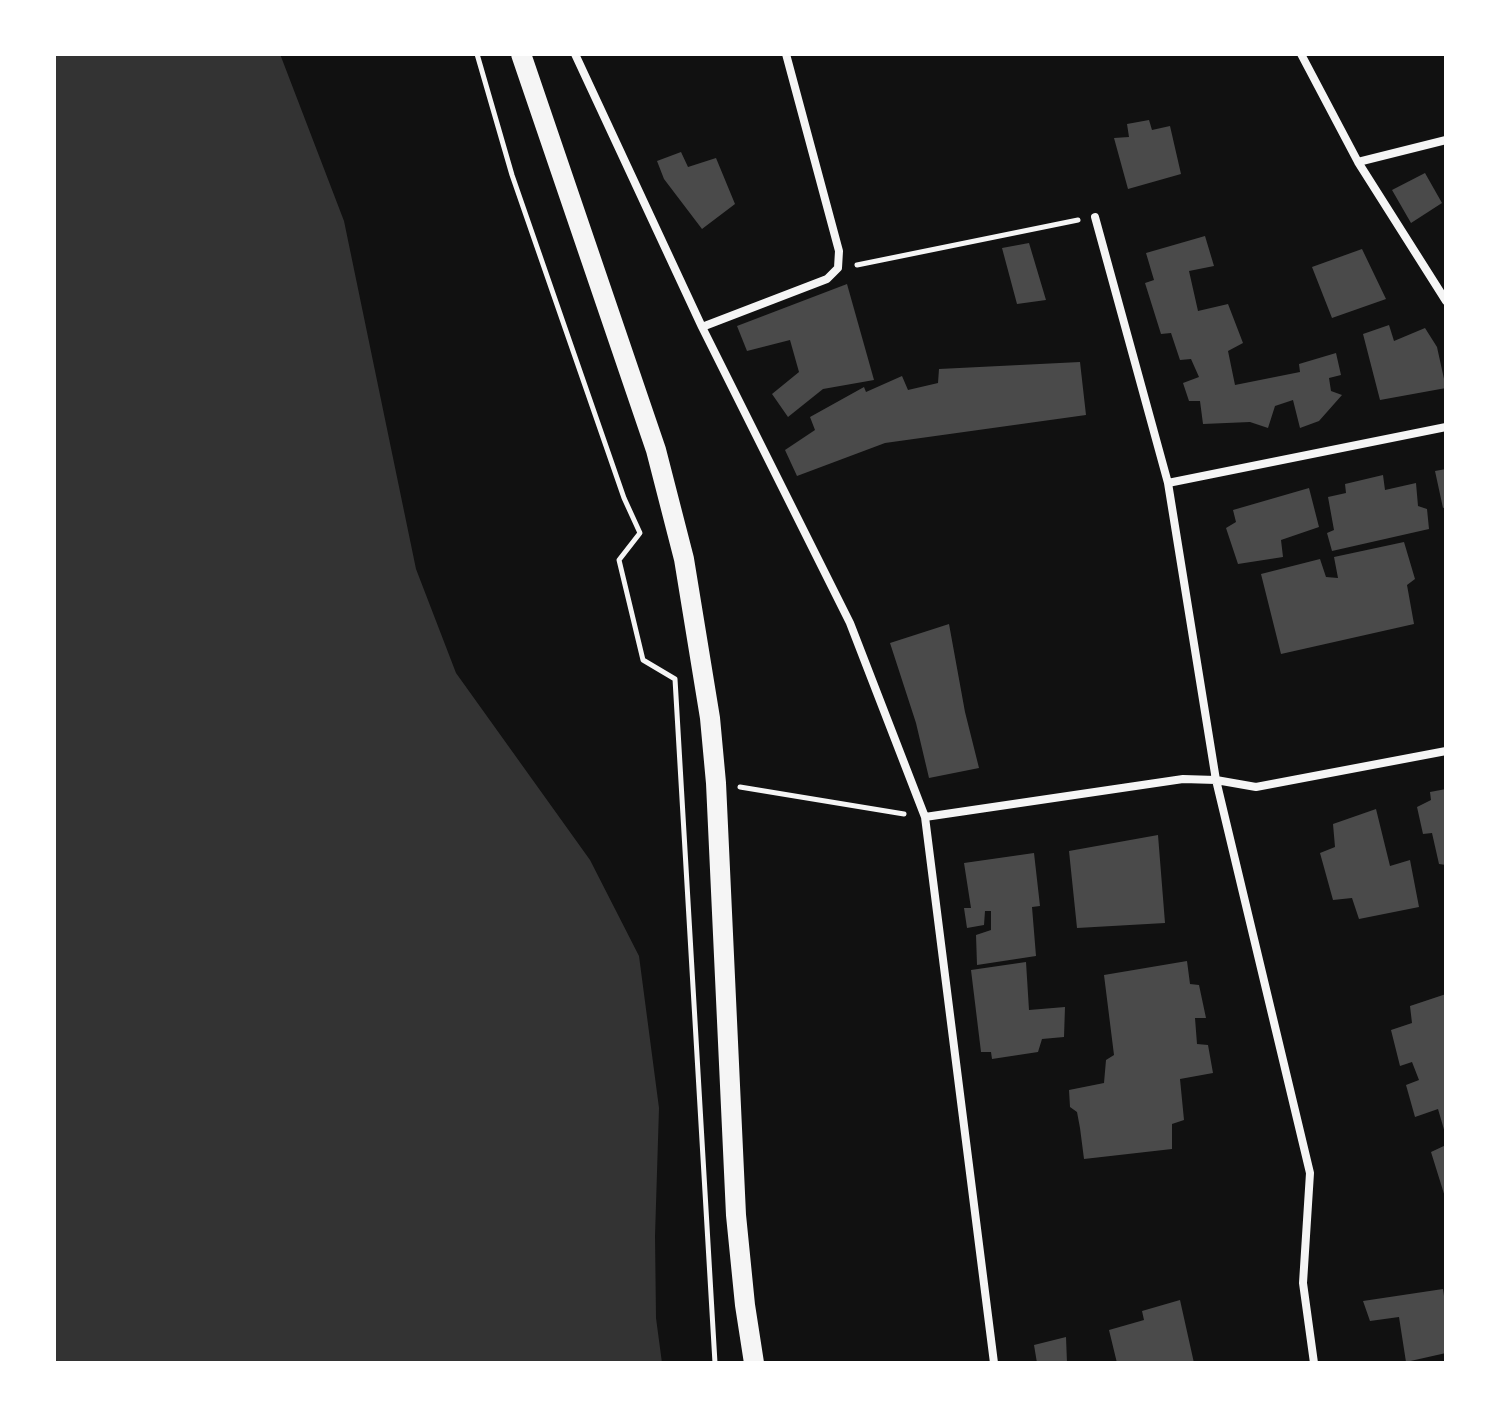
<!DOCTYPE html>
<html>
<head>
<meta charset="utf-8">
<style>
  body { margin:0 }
  #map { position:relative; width:1500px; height:1417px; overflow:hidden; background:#111; font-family:Rubik,sans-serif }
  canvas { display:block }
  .frame { position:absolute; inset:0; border:56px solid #fff; pointer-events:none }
</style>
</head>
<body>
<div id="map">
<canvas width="1500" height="1417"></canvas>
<div class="frame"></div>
</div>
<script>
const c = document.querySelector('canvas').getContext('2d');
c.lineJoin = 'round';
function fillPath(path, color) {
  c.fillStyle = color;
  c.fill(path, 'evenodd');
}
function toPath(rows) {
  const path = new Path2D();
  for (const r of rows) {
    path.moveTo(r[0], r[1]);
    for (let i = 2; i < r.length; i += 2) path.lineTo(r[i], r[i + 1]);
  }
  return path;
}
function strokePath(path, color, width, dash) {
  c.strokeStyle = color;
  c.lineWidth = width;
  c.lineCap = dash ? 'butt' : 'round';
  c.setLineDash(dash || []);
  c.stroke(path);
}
fillPath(toPath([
  [54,54,280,54,344,221,416,569,456,673,590,860,639,956,659,1108,655,1236,656,1318,662,1363,54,1363]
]), '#333');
fillPath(toPath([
  [1149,120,1152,130,1170,126,1181,174,1128,189,1114,138,1129,137,1127,124],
  [681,152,688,167,716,158,735,204,702,229,664,179,657,161],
  [1425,173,1442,203,1411,223,1392,190],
  [1205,236,1214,266,1189,271,1198,311,1228,304,1243,343,1228,351,1235,385,1300,372,1299,364,1336,353,1341,375,1329,378,1331,391,1342,395,1319,421,1300,428,1293,400,1275,406,1268,428,1250,422,1203,424,1200,401,1189,401,1183,383,1199,377,1191,359,1180,360,1171,333,1161,334,1145,283,1154,280,1146,253],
  [1029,243,1046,300,1017,304,1002,248],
  [1362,249,1386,299,1332,318,1312,267],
  [847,284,874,380,823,389,788,417,772,394,799,372,790,340,747,351,737,326],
  [1389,325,1394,341,1425,328,1437,347,1446,388,1380,400,1363,334],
  [1080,362,1086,415,885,443,797,476,785,450,815,430,810,417,864,387,866,392,902,376,908,390,938,383,939,369],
  [1446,469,1446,507,1443,508,1435,471],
  [1383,475,1385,490,1416,483,1418,506,1427,509,1429,529,1332,551,1327,533,1334,530,1328,497,1346,493,1345,484],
  [1309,488,1319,527,1281,540,1283,557,1238,564,1226,528,1236,522,1233,510],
  [1404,542,1415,579,1407,585,1414,624,1281,654,1261,574,1320,559,1326,577,1338,578,1334,557],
  [949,624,965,712,979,768,929,778,916,723,890,643],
  [1446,789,1446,865,1439,864,1432,833,1423,834,1417,807,1431,800,1430,792],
  [1376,809,1390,866,1410,860,1419,907,1359,919,1352,898,1333,900,1320,853,1335,847,1333,824],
  [1158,835,1165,923,1077,928,1069,851],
  [1034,853,1040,906,1032,907,1036,956,977,965,976,935,991,930,991,911,985,911,984,925,967,928,964,908,971,908,964,863],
  [1187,961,1190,984,1199,985,1206,1018,1195,1018,1197,1044,1208,1045,1213,1073,1180,1079,1184,1120,1172,1124,1172,1149,1084,1159,1080,1128,1077,1112,1070,1107,1069,1090,1104,1083,1106,1060,1114,1055,1104,975],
  [1026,962,1029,1010,1065,1007,1064,1037,1042,1039,1038,1052,992,1059,991,1052,981,1052,971,970],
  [1446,994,1446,1133,1445,1133,1438,1109,1415,1117,1406,1085,1419,1080,1412,1062,1400,1066,1391,1030,1412,1023,1410,1006],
  [1446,1145,1446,1197,1445,1197,1431,1152],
  [1443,1289,1446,1310,1446,1353,1406,1362,1399,1317,1370,1321,1363,1301],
  [1180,1300,1194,1363,1117,1363,1109,1330,1144,1320,1142,1311],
  [1066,1337,1067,1363,1037,1363,1034,1345]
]), '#4a4a4a');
strokePath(toPath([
  [477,54,512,175,624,498,640,533,619,560,643,660,675,679,715,1363],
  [857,265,1078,220],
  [740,787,904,814]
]), '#f5f5f5', 5);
strokePath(toPath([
  [575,54,702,327,850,623,925,817,994,1363],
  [1301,54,1358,162,1446,301],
  [1358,162,1446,140],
  [1095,217,1168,483,1216,780,1310,1173,1303,1283,1314,1363],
  [702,327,827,279,838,268,839,251,786,54],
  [1168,483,1446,427],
  [925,817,1183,779,1216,780,1256,787,1446,751]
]), '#f5f5f5', 8);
strokePath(toPath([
  [521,54,656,450,684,559,710,718,716,783,736,1215,745,1305,754,1363]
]), '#f5f5f5', 20);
</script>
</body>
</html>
